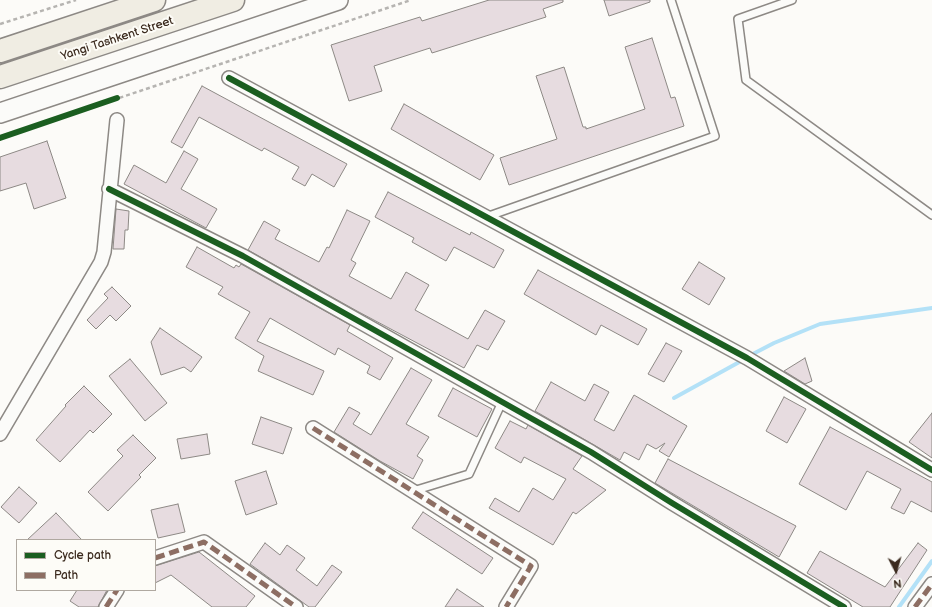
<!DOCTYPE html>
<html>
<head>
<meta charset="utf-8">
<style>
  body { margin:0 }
  #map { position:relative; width:932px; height:607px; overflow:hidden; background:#fcfbf8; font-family:"Balsamiq Sans",sans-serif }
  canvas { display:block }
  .legend { position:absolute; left:16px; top:539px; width:140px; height:52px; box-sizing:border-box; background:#fdfcf7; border:1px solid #afa8a0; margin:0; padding:5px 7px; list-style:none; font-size:12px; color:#3b2a1e }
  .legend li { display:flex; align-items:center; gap:8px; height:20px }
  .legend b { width:20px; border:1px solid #afa8a0 }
  .north { position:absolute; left:876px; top:551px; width:40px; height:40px; -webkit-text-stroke:3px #fdfcf7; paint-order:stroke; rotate:174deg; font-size:11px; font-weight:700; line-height:16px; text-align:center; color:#3b2a1e }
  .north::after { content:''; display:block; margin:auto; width:14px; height:18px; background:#3b2a1e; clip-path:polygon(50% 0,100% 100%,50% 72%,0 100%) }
</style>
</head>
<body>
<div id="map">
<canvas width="932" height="607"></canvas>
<ul class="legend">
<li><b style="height:5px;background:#1b5e20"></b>Cycle path</li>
<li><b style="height:5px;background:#8d6e63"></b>Path</li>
</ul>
<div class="north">N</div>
</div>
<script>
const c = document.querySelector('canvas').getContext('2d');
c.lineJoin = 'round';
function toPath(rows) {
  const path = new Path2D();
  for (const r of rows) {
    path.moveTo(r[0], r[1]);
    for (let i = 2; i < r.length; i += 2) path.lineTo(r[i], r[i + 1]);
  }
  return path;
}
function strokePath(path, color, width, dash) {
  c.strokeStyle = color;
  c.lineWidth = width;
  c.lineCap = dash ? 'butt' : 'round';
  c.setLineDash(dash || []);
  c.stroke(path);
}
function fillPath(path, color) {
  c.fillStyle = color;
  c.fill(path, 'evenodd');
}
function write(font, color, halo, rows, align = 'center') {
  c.font = font + ' "Balsamiq Sans",sans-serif';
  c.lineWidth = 4;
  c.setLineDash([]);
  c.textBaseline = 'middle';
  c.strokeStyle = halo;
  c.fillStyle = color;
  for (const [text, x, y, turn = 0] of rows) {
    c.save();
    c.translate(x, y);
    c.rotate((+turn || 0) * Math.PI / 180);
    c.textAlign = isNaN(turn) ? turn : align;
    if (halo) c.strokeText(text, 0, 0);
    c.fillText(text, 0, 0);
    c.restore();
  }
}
strokePath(toPath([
  [749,356,774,343,820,324,932,308],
  [674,398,743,360],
  [899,607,932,561]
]), '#b3e1f7', 4);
const building = toPath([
  [489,0,563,0,563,2,543,9,546,17,432,53,430,48,374,66,382,91,349,101,331,45,420,17,422,21,489,0],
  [604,0,650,0,650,2,609,16,604,0],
  [652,38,671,98,675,97,684,126,509,185,500,158,557,139,536,76,564,67,583,127,586,127,586,129,645,109,625,47,652,38],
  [202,86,347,164,334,187,312,174,305,186,292,179,299,167,264,148,262,151,199,117,182,148,171,142,202,86],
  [404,104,494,155,480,180,391,129,404,104],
  [47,141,66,198,34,209,26,183,0,191,0,157,47,141],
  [184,151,198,159,181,189,217,209,206,228,124,184,134,165,166,183,184,151],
  [388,192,470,235,471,232,504,250,494,268,454,247,446,261,412,242,414,238,375,217,388,192],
  [116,209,129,211,128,230,125,230,124,249,113,249,116,209],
  [347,210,370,221,351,260,356,263,349,276,391,299,406,272,429,285,415,310,468,339,485,310,505,321,488,350,477,345,464,368,357,311,248,250,264,221,280,230,275,239,319,262,327,247,329,248,347,210],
  [197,247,234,268,236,265,239,267,241,264,350,325,347,331,393,358,380,380,367,373,370,366,338,348,335,355,270,318,257,341,324,371,313,395,258,371,264,356,235,338,250,312,218,294,223,287,186,267,197,247],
  [699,262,725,278,709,305,682,289,699,262],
  [538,270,647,329,638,345,601,325,596,335,524,294,538,270],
  [112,287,131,306,116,321,110,315,96,329,87,320,108,298,104,294,112,287],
  [160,328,202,357,191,372,184,367,161,375,151,342,160,328],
  [666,343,682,351,664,382,648,374,666,343],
  [805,358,812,381,805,384,784,371,805,358],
  [130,359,167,403,145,421,109,376,130,359],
  [411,368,432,380,406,424,429,437,417,456,423,460,413,479,380,461,334,432,349,407,360,413,353,424,371,435,411,368],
  [551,382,585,401,594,384,609,392,594,420,614,431,634,395,687,426,669,457,659,451,665,443,656,449,647,444,639,460,624,452,620,460,535,411,551,382],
  [84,386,112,414,93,433,90,430,60,462,36,440,66,406,65,405,84,386],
  [453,388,492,409,477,437,438,416,453,388],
  [784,397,806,409,787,443,766,431,784,397],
  [932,413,932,458,909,442,932,413],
  [261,417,292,428,283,454,252,444,261,417],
  [510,421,526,429,528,425,582,456,573,469,606,490,576,514,573,512,553,545,489,508,495,498,519,512,533,488,553,500,566,479,524,457,521,463,495,448,510,421],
  [830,427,932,482,932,512,911,501,904,514,891,508,901,489,867,471,846,510,799,484,830,427],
  [207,434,210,454,181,459,177,439,207,434],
  [133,435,156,458,139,475,141,477,108,511,88,492,123,456,117,450,133,435],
  [668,459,796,526,779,557,655,483,668,459],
  [266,471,277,504,246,515,235,481,266,471],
  [19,487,37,503,19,523,1,507,19,487],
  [178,504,185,532,158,538,151,510,178,504],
  [423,512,493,558,482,574,412,528,423,512],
  [56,513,82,540,27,540,56,513],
  [265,543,280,555,287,545,305,558,296,570,317,586,332,565,342,572,315,607,309,607,250,564,265,543],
  [918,543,927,550,890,607,863,607,807,573,820,551,885,587,918,543],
  [199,552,255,596,246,607,212,607,171,575,155,583,155,566,199,552],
  [457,589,484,607,445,607,457,589],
  [77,590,107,590,98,607,79,607,70,601,77,590]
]);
fillPath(building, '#e7dce0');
strokePath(building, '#8d8985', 1);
const service = toPath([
  [792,0,738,19,746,80,932,215],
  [486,217,715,136,671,0],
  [413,491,469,474,502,402]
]);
const minor = toPath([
  [229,78,747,358,932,470],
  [109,189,243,256,591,452,672,503,844,607],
  [313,428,531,566,506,607],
  [0,434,101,262,104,252,117,120],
  [155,558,204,542,296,607],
  [106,607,117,590],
  [915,607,932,584]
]);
const secondary = toPath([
  [0,113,338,0]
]);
const trunk = toPath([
  [0,51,154,0],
  [0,77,233,0]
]);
strokePath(service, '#8d8985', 10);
strokePath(minor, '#8d8985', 16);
strokePath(secondary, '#8d8985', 22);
strokePath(trunk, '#8d8985', 25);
strokePath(toPath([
  [0,24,76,0],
  [0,138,411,0]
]), '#b6b4b1', 2.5, [4, 3]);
strokePath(service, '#fbfbf9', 7);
strokePath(minor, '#fbfbf9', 13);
strokePath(secondary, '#fbfbf9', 19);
strokePath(trunk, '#f0ede3', 22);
strokePath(toPath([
  [313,428,531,566,506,607],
  [155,558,204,542,296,607],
  [106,607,117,590],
  [915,607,932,584]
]), '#8d6e63', 5, [10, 5]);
strokePath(toPath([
  [229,78,747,358,932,470],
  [0,138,117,98],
  [109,189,243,256,591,452,672,503,844,607]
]), '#1b5e20', 6);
write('12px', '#3b2a1e', '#fdfcf7', [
  ["Yangi Tashkent Street",117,39,-18]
]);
</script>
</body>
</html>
